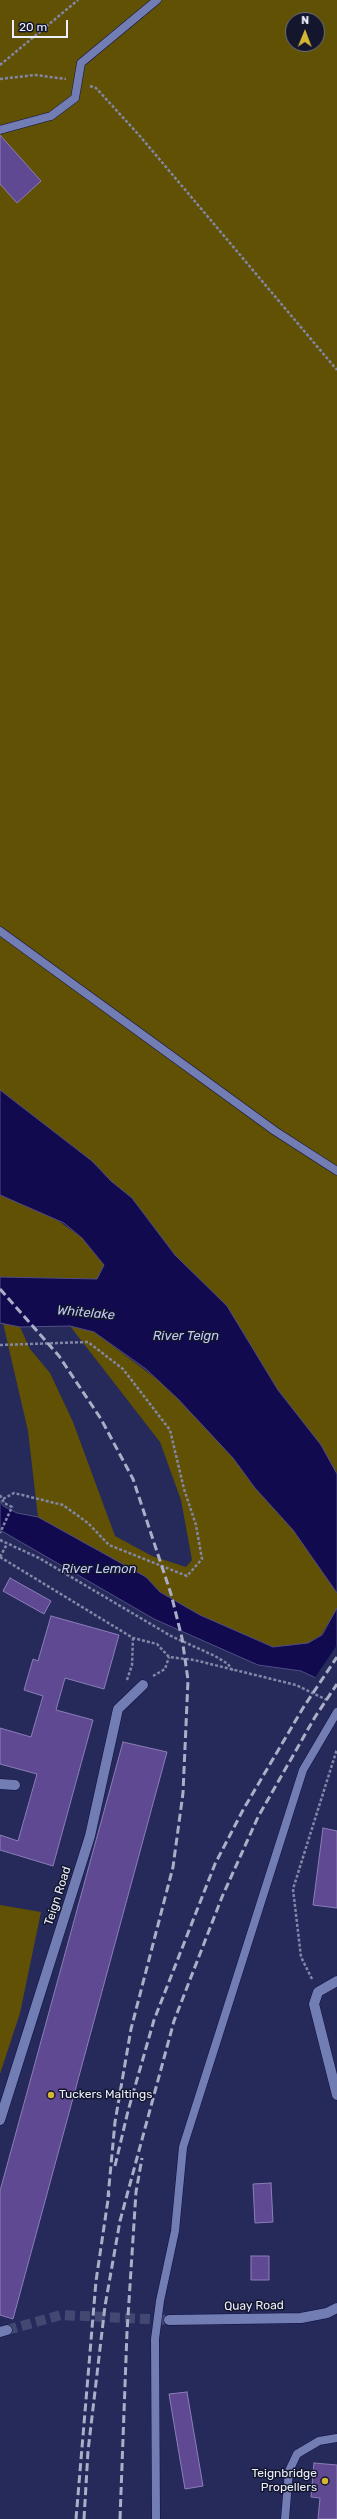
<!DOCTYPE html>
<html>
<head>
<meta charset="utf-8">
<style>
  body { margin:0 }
  #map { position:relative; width:337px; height:2519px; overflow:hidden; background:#252a5b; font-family:Rubik,sans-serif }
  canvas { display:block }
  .north { position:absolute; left:285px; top:12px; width:40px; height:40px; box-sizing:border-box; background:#13162c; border:1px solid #6a6d7f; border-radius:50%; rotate:1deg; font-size:11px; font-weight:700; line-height:16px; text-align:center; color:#eceffc }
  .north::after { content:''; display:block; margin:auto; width:14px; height:18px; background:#d4b635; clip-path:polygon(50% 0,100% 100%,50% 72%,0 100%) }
  .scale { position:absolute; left:12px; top:20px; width:56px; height:18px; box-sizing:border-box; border:2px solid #eceffc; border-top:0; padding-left:5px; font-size:12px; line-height:14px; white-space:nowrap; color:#eceffc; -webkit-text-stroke:3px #13162c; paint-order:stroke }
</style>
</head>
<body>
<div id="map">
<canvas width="337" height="2519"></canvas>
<div class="north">N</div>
<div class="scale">20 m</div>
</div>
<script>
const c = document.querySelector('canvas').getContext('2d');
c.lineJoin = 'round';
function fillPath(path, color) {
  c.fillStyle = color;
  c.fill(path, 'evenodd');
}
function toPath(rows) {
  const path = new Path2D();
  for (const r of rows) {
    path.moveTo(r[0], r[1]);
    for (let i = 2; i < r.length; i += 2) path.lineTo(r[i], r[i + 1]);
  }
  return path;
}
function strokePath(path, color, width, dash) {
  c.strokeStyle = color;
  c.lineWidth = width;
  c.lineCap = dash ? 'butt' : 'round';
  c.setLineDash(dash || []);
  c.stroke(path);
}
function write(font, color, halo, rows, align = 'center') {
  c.font = font + ' Rubik,sans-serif';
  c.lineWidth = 3;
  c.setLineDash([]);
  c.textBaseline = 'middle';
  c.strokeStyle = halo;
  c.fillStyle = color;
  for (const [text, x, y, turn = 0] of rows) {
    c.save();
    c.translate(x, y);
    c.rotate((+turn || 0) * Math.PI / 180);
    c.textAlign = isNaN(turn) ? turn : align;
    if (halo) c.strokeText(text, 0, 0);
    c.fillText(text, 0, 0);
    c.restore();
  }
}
fillPath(toPath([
  [0,0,337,0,337,1474,321,1445,278,1390,227,1306,175,1255,132,1198,111,1181,92,1161,0,1090],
  [293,20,317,20,317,44,293,44],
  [0,1195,57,1220,82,1238,104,1265,97,1279,0,1277],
  [3,1323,20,1327,30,1349,50,1373,73,1422,115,1536,152,1556,186,1567,192,1560,181,1500,160,1442,70,1326,94,1332,162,1383,208,1430,233,1458,255,1488,293,1530,337,1593,337,1608,321,1635,308,1643,273,1647,200,1615,160,1592,146,1577,38,1517,28,1431],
  [0,1905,41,1912,20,2013,0,2074]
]), '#615104');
const water = toPath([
  [0,1090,92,1161,111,1181,132,1198,175,1255,227,1306,278,1390,321,1445,337,1474,337,1593,293,1530,255,1488,233,1458,178,1399,146,1369,94,1332,70,1326,20,1327,0,1323,0,1277,97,1279,104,1265,82,1238,64,1223,0,1195,0,1090],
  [0,1501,3,1506,17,1513,38,1517,146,1577,160,1592,200,1615,273,1647,308,1643,322,1635,337,1608,337,1688,301,1671,258,1665,154,1619,0,1530,0,1501]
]);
fillPath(water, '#110a4f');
strokePath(water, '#534f83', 1);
fillPath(toPath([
  [337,1645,337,1690,314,1679]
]), '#252a5b');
const building = toPath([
  [0,135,41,181,17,203,0,184,0,135],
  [10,1578,51,1601,44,1614,3,1591,10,1578],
  [51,1616,119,1635,104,1689,65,1678,56,1710,93,1720,53,1866,0,1850,0,1835,18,1841,37,1774,0,1764,0,1728,31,1737,43,1696,24,1690,33,1659,38,1661,51,1616],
  [123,1742,167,1752,13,2319,0,2315,0,2191,123,1742],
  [323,1828,337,1831,337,1908,313,1905,323,1828],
  [271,2183,273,2222,255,2223,253,2184,271,2183],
  [251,2256,269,2256,269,2280,251,2280,251,2256],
  [187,2392,203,2486,185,2489,169,2394,187,2392],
  [314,2463,337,2465,337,2519,318,2519,320,2498,311,2497,314,2463]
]);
fillPath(building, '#5f4993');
strokePath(building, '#8c7eb7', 1);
strokePath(toPath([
  [7,2330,61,2315,169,2320]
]), '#434873', 10, [10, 5]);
const service = toPath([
  [0,130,51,116,75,98,81,63,157,0],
  [0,931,275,1131,337,1171],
  [156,2519,155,2339,160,2301,175,2231,183,2147,303,1770,337,1712],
  [285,2519,289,2471,297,2454,319,2441,337,2438]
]);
const minor = toPath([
  [0,1784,15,1785],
  [337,1981,318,1992,314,2004,337,2095],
  [0,2120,90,1836,118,1709,143,1685],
  [169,2320,301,2318,327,2313,337,2308],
  [0,2332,7,2330]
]);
strokePath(service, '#0f103e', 9);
strokePath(minor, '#0f103e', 11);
strokePath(toPath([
  [0,65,78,0],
  [0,79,35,75,66,79],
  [90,86,96,88,139,135,337,370],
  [0,1345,88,1342,123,1369,170,1430,184,1489,196,1525,202,1559,187,1576,109,1545,88,1523,63,1505,14,1493,3,1499],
  [0,1495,4,1503,12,1507,0,1533],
  [0,1540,39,1558,171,1636,215,1656,228,1664,233,1671],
  [0,1557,133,1638,157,1644,169,1657,194,1660,296,1685,329,1701],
  [0,1557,7,1544],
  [153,1676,165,1669,169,1657],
  [127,1680,132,1665,133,1638],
  [312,1979,301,1957,293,1889,337,1749]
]), '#8387a7', 2.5, [3, 2]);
strokePath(service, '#727db4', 8);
strokePath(minor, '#727db4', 10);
strokePath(toPath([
  [0,1289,59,1356,101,1419,133,1479,171,1594,182,1638,188,1680,183,1793,173,1867,131,2029,115,2122,108,2197],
  [115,2166,128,2111,154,2020,215,1864,243,1810,303,1708,337,1657],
  [76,2519,96,2281,109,2193],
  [84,2519,88,2451,105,2306,120,2221,174,2021,222,1897,258,1817,315,1717,337,1684],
  [120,2519,127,2332,136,2192,142,2158]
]), '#abaec7', 3, [8, 4]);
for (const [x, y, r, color] of [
  [51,2095,4,"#d4b635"],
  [325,2481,4,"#d4b635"]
]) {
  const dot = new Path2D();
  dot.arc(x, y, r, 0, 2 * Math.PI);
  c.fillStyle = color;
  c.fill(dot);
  strokePath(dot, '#13162c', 1.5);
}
write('12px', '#eceffc', '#13162c', [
  ["Teign Road",58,1896,-72],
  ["Quay Road",254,2306,-1]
]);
write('12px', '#eceffc', '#13162c', [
  ["Tuckers Maltings",59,2095],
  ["Teignbridge",317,2474,"right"],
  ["Propellers",317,2488,"right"]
], 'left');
write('italic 13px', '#c1caf4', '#13162c', [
  ["Whitelake",86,1313,5],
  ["River Teign",186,1336],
  ["River Lemon",99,1569]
]);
</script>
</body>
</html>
